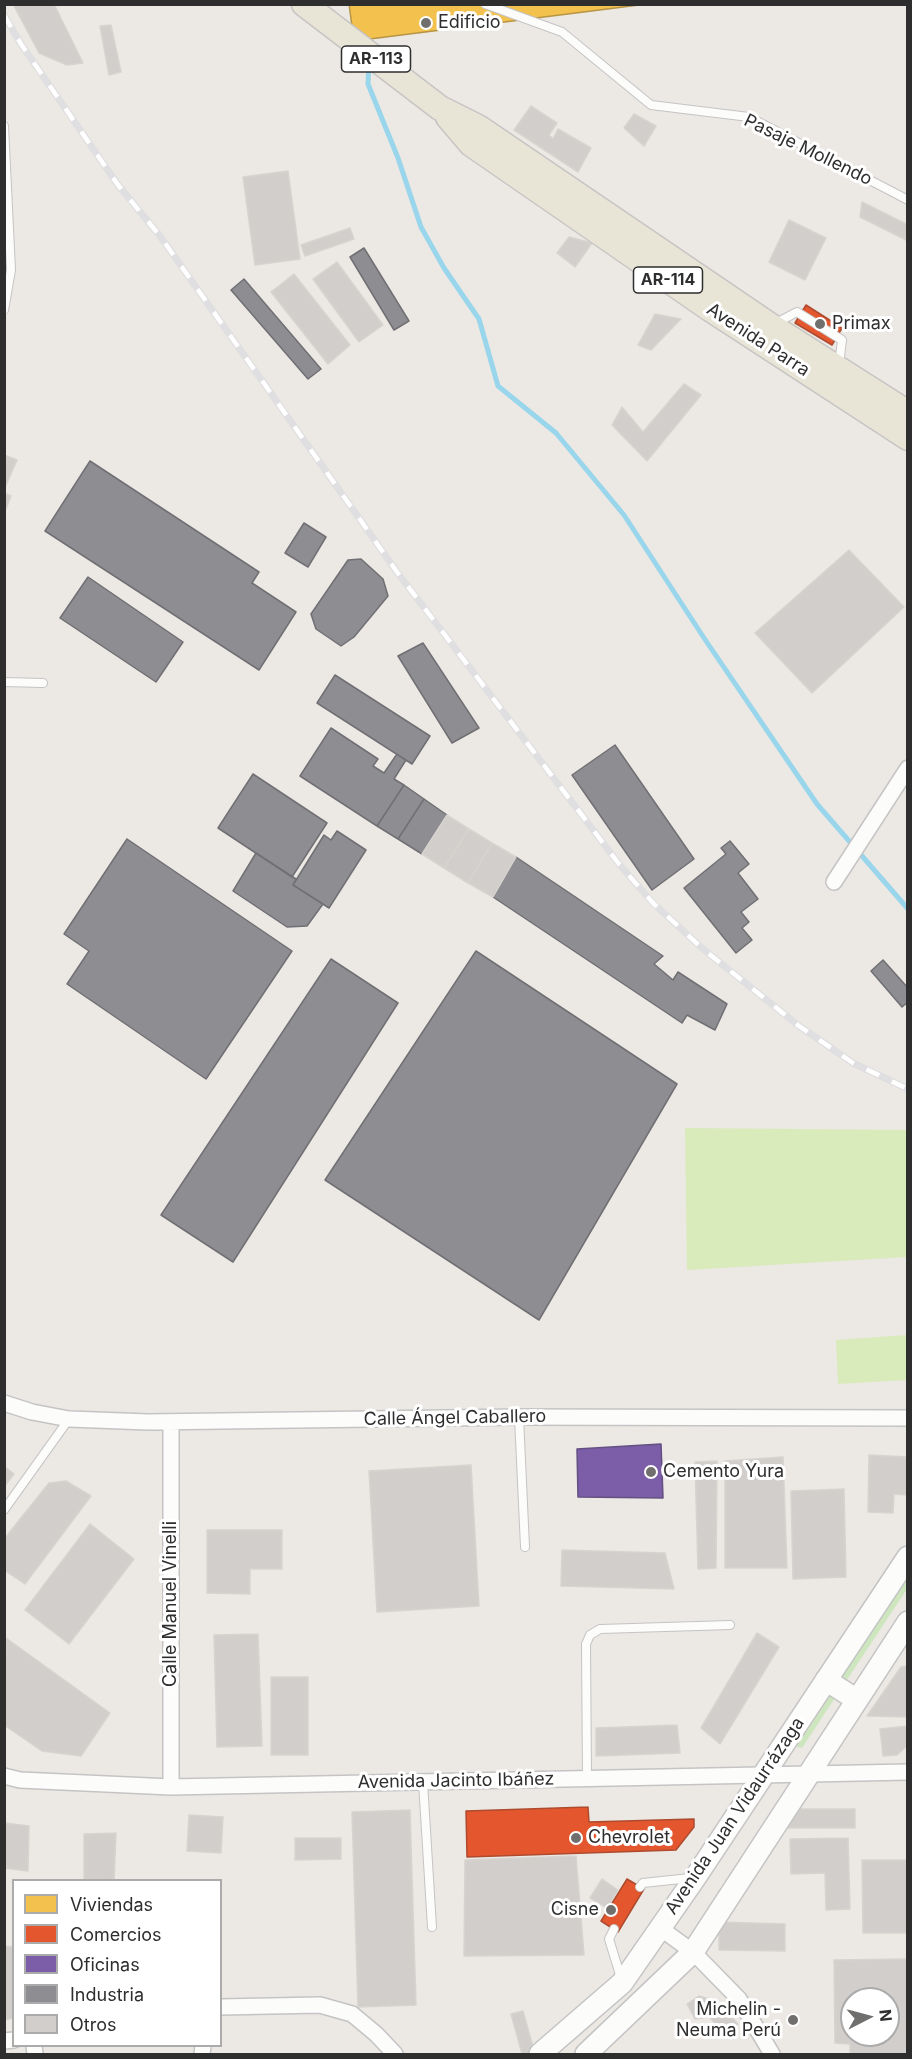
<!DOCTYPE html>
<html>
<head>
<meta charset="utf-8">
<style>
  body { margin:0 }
  #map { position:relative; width:912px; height:2059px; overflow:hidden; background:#ece8e4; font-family:Inter,sans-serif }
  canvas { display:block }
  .frame { position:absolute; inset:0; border:6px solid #2e2e2e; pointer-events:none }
  .legend { position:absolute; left:12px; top:1879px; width:210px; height:168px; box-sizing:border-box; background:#fff; border:2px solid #ababab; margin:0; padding:8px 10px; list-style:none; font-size:18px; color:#2e2e2e }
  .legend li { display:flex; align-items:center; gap:12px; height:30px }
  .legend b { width:30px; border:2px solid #ababab }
  .north { position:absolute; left:840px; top:1987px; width:60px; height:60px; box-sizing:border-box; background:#fff; border:2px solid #ababab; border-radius:50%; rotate:84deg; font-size:16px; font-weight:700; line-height:24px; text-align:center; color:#2e2e2e }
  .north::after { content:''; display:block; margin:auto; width:21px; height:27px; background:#706f6e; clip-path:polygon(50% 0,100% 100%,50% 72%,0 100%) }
</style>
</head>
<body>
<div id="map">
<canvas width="912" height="2059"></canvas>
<div class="frame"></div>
<ul class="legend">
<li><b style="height:16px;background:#f2c14e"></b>Viviendas</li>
<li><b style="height:16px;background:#e4572e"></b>Comercios</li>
<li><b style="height:16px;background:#7b5ea7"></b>Oficinas</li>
<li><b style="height:16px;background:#8d8d92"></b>Industria</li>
<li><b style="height:16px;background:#d1cecb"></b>Otros</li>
</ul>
<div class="north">N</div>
</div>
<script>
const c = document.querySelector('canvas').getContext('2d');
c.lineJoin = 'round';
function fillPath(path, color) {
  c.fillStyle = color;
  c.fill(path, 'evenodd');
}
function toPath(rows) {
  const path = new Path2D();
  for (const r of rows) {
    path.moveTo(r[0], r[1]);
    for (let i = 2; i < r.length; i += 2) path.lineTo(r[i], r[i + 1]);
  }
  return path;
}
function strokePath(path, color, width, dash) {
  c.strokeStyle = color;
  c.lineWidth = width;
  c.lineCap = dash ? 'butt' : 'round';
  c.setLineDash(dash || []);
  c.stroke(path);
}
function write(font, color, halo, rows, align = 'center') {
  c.font = font + ' Inter,sans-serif';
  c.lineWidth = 6;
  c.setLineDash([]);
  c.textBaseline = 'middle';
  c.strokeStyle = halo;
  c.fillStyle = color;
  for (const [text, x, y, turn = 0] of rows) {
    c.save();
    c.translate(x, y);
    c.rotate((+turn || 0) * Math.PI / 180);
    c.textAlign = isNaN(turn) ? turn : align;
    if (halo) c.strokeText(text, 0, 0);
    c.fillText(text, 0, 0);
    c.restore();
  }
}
fillPath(toPath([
  [907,1571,907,1589,802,1748,790,1745]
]), '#cee6be');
fillPath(toPath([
  [685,1128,907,1130,907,1257,687,1270],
  [907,1335,907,1380,838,1384,836,1340]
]), '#d9eabb');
const homes = toPath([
  [349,4,647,4,354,41,349,4]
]);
fillPath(homes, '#f2c14e');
strokePath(homes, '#b79544', 1.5);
const shops = toPath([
  [806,305,842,328,832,345,795,323,806,305],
  [588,1807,589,1822,694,1819,694,1827,676,1850,467,1857,466,1811,588,1807],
  [627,1879,644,1889,618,1932,601,1921,627,1879]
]);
fillPath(shops, '#e4572e');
strokePath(shops, '#ad4b2e', 1.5);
const offices = toPath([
  [661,1444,663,1498,578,1497,577,1449,661,1444]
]);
fillPath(offices, '#7b5ea7');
strokePath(offices, '#645083', 1.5);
const industry = toPath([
  [364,248,409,321,394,330,350,257,364,248],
  [244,279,321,369,308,379,231,290,244,279],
  [90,461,259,572,252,583,296,612,259,670,45,531,90,461],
  [304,523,326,537,308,567,285,553,304,523],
  [361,559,383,579,388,596,354,637,341,646,316,629,311,614,348,560,361,559],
  [88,577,183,642,156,682,60,618,88,577],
  [423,643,479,728,452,743,398,656,423,643],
  [335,675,430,736,412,764,317,703,335,675],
  [331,728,378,759,373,766,384,773,397,754,406,760,394,779,404,785,377,826,300,776,331,728],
  [615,745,694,859,652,890,572,775,615,745],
  [253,774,327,823,292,877,218,828,253,774],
  [404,785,424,799,398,839,377,826,404,785],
  [424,799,447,815,422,854,398,839,424,799],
  [337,831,366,850,329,908,293,885,324,835,331,840,337,831],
  [127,839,292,951,206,1079,67,984,89,951,64,934,127,839],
  [730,841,749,864,738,873,758,899,741,912,749,922,742,928,752,940,736,953,684,888,726,854,721,848,730,841],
  [256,853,296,879,293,885,323,904,307,926,287,927,233,891,256,853],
  [516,857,663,956,654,964,673,980,678,972,727,1004,715,1030,687,1015,682,1023,493,897,516,857],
  [476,951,677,1084,539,1320,325,1180,476,951],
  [331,959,398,1003,233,1262,161,1215,331,959],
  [883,960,908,988,908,1002,902,1007,871,971,883,960]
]);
fillPath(industry, '#8d8d92');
strokePath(industry, '#707074', 1.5);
strokePath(toPath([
  [369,62,368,84,398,158,421,227,444,268,479,319,498,386,556,433,624,515,704,638,817,804,908,909]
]), '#99d6ec', 5);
const building = toPath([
  [13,4,54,4,83,63,67,65,39,53,13,4],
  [111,25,121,72,109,75,100,26,111,25],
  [531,106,557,123,549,135,553,139,558,129,591,148,578,172,514,130,531,106],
  [634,114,656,126,644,146,624,128,634,114],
  [288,171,300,259,255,265,243,177,288,171],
  [862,202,908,225,908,241,860,217,862,202],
  [789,220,826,238,805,280,769,262,789,220],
  [350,228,354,239,305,256,301,245,350,228],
  [569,237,592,243,575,267,557,253,569,237],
  [337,262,383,325,359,342,313,279,337,262],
  [294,274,350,345,328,364,271,292,294,274],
  [655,314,681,319,651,350,638,345,655,314],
  [684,384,701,395,647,461,612,425,622,407,643,432,684,384],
  [4,455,17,460,4,490,4,455],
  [4,493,11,496,6,509,4,508,4,493],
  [849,550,904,607,812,693,755,633,849,550],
  [447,815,469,829,444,868,422,854,447,815],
  [469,829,492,843,468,883,444,868,469,829],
  [492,843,516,857,493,897,468,883,492,843],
  [869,1455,908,1457,908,1495,894,1494,893,1513,868,1512,869,1455],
  [783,1457,787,1568,725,1568,725,1461,783,1457],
  [717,1461,716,1568,698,1569,695,1462,717,1461],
  [471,1465,479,1606,377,1612,369,1471,471,1465],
  [4,1466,14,1474,4,1487,4,1466],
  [66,1481,91,1496,25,1584,4,1570,4,1539,49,1483,66,1481],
  [844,1489,846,1577,793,1579,791,1491,844,1489],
  [90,1524,134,1559,69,1644,25,1610,90,1524],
  [207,1530,282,1530,282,1569,250,1569,250,1594,207,1593,207,1530],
  [562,1550,665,1553,674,1589,561,1586,562,1550],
  [757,1633,779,1647,720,1744,701,1728,757,1633],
  [258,1634,262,1746,217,1747,214,1635,258,1634],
  [6,1638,110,1713,81,1756,42,1751,4,1725,6,1638],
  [908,1666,908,1717,867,1716,901,1667,908,1666],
  [271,1677,308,1677,308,1755,271,1755,271,1677],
  [677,1725,680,1753,596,1756,596,1728,677,1725],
  [908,1726,908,1745,897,1755,883,1756,880,1729,908,1726],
  [798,1809,855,1809,855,1828,787,1828,798,1809],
  [410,1810,416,2005,358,2007,352,1812,410,1810],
  [189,1815,223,1817,221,1853,187,1851,189,1815],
  [4,1823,29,1826,28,1871,4,1868,4,1823],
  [116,1833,114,1880,84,1879,84,1834,116,1833],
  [295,1838,341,1838,341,1859,295,1860,295,1838],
  [848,1838,850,1909,826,1910,825,1873,791,1874,790,1839,848,1838],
  [576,1856,584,1955,464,1956,465,1860,576,1856],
  [862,1860,908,1860,908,1933,863,1933,862,1860],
  [602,1879,618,1890,607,1908,590,1898,602,1879],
  [719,1922,785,1924,785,1951,719,1950,719,1922],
  [4,1946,14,1947,14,2018,4,2020,4,1946],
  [908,1959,908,2054,850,2054,850,2044,835,2043,834,1960,908,1959],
  [852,1999,888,1999,888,2035,852,2035,852,1999],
  [699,1996,716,2001,738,2024,726,2035,709,2017,695,2019,687,2004,699,1996],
  [523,2011,535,2054,522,2054,511,2014,523,2011]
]);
fillPath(building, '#d1cecb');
strokePath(building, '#d7d4d0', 1.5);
const lane = toPath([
  [485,4,562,32,651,105,749,117,908,200],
  [4,126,11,270,4,310],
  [776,323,797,312,842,340,839,365],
  [4,682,43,683],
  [519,1417,525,1547],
  [4,1510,69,1419],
  [587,1778,586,1644,590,1635,600,1629,730,1625],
  [423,1782,432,1927],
  [640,1887,643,1883,690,1878],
  [614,1929,609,1939,621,1978]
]);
const street = toPath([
  [834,882,908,768],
  [4,1403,32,1412,69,1419,148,1422,519,1417,908,1418],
  [171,1422,171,1787],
  [4,1776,20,1780,171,1787,908,1772],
  [660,1928,693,1952,739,1999,772,2054],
  [220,2007,320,2005,352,2014,376,2034,395,2054],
  [4,2041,14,2040],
  [34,2046,35,2054],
  [202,2054,203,2046]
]);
const secondary = toPath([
  [826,1680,857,1700],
  [540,2054,622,1983,695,1878,908,1557],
  [586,2054,693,1952,908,1622]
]);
const primary = toPath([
  [304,4,440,108,478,127,771,326,908,413],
  [448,117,471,144,710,309,908,438]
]);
strokePath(lane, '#c5c4c5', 10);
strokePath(street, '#c5c4c5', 18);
strokePath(secondary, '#c5c4c5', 24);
strokePath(primary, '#c6c5c4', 27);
strokePath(lane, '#fcfcfb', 8);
strokePath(street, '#fcfcfb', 15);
strokePath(secondary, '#fcfcfb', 21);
strokePath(primary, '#e8e4d6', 24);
const rail = toPath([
  [4,15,21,44,118,185,160,236,397,572,619,864,653,903,703,949,799,1026,853,1063,908,1089]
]);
strokePath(rail, '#dfdfe1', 7);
strokePath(rail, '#fff', 4.5, [14]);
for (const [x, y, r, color] of [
  [426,23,6,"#706f6e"],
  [820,324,6,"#706f6e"],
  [651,1472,6,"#706f6e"],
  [576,1838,6,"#706f6e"],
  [611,1910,6,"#706f6e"],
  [793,2020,6,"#706f6e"]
]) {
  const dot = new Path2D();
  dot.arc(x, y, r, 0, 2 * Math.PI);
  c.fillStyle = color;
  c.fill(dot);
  strokePath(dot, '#fff', 2);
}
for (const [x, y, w] of [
  [376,59,69],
  [668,280,69]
]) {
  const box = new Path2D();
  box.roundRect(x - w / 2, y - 13, w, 26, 4.5);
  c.fillStyle = '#fff';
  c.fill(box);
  strokePath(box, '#2e2e2e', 1.5);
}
write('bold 16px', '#2e2e2e', null, [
  ["AR-113",376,59],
  ["AR-114",668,280]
]);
write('18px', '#2e2e2e', '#fff', [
  ["Edificio",438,23],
  ["Primax",832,324],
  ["Cemento Yura",663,1472],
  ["Chevrolet",588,1838],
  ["Cisne",599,1910,"right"],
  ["Michelin -",781,2010,"right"],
  ["Neuma Perú",781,2031,"right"]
], 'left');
write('18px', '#2e2e2e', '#fff', [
  ["Pasaje Mollendo",808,150,26],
  ["Avenida Parra",758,340,33],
  ["Calle Ángel Caballero",455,1418,-1],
  ["Calle Manuel Vinelli",171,1604,-90],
  ["Avenida Jacinto Ibáñez",456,1781,-1],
  ["Avenida Juan Vidaurrázaga",735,1816,-56]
]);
</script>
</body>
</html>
